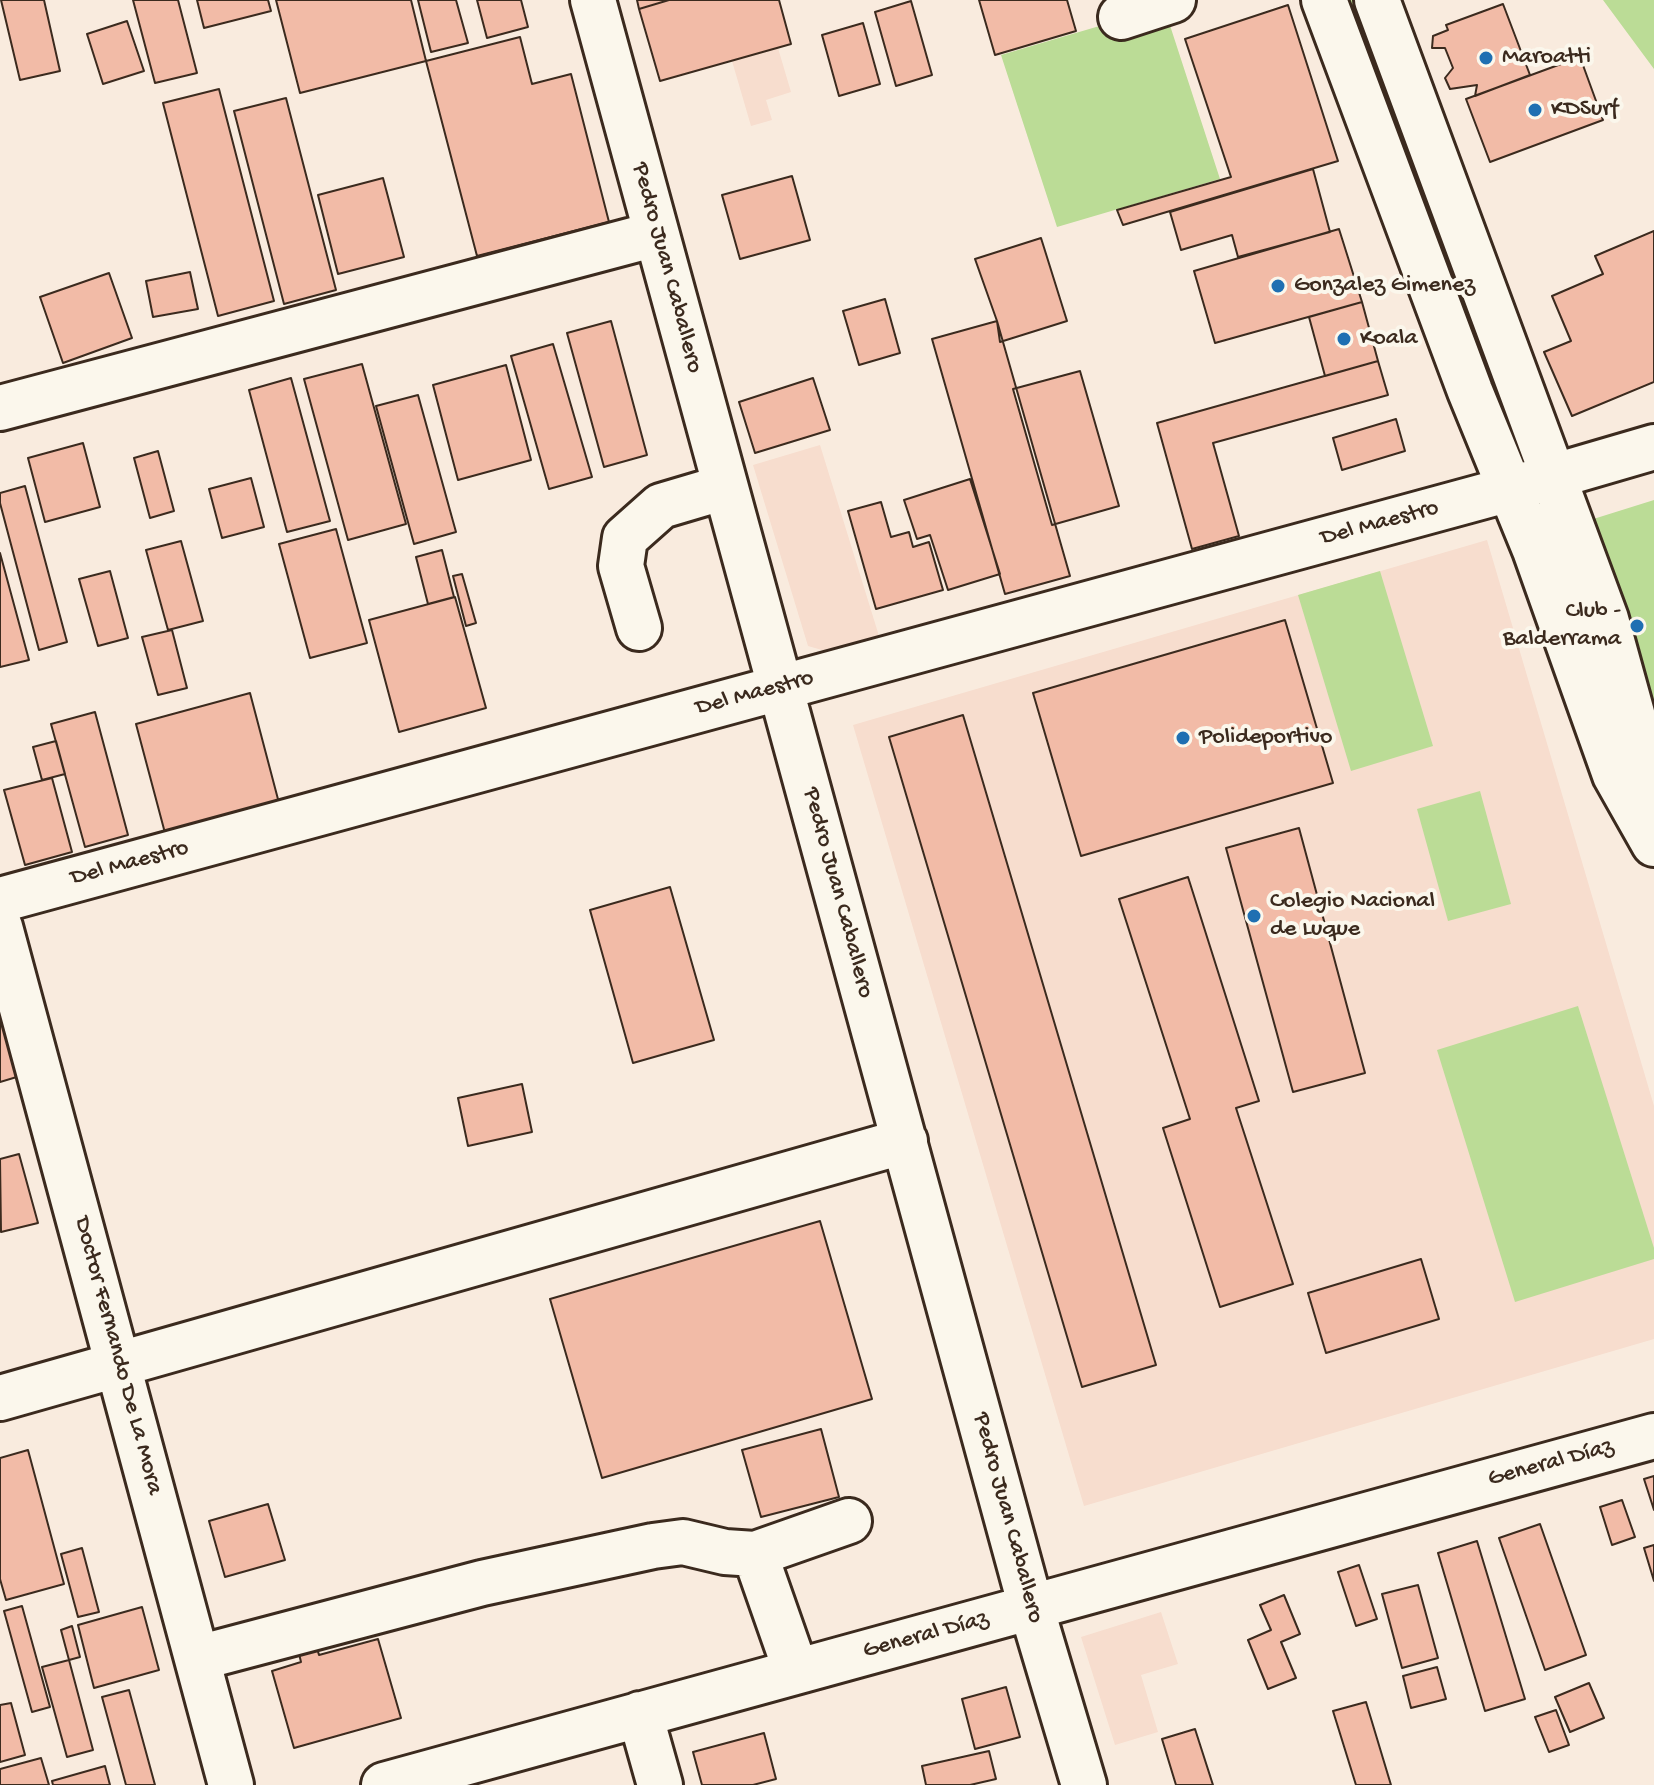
<!DOCTYPE html>
<html>
<head>
<meta charset="utf-8">
<style>
  body { margin:0 }
  canvas { display:block; background:#f9ebde }
</style>
</head>
<body>
<canvas width="1654" height="1785"></canvas>
<script>
const c = document.querySelector('canvas').getContext('2d');
c.lineJoin = 'round';
function fillPath(path, color) {
  c.fillStyle = color;
  c.fill(path, 'evenodd');
}
function toPath(rows) {
  const path = new Path2D();
  for (const r of rows) {
    path.moveTo(r[0], r[1]);
    for (let i = 2; i < r.length; i += 2) path.lineTo(r[i], r[i + 1]);
  }
  return path;
}
function strokePath(path, color, width, dash) {
  c.strokeStyle = color;
  c.lineWidth = width;
  c.lineCap = dash ? 'butt' : 'round';
  c.setLineDash(dash || []);
  c.stroke(path);
}
function write(font, color, halo, rows, align = 'center') {
  c.font = font + ' "Gochi Hand",sans-serif';
  c.lineWidth = 8;
  c.setLineDash([]);
  c.textBaseline = 'middle';
  c.strokeStyle = halo;
  c.fillStyle = color;
  for (const [text, x, y, turn = 0] of rows) {
    c.save();
    c.translate(x, y);
    c.rotate((+turn || 0) * Math.PI / 180);
    c.textAlign = isNaN(turn) ? turn : align;
    if (halo) c.strokeText(text, 0, 0);
    c.fillText(text, 0, 0);
    c.restore();
  }
}
fillPath(toPath([
  [778,48,791,92,766,100,772,120,751,126,732,61],
  [820,445,879,636,829,652,808,646,753,465],
  [1487,540,1654,1106,1654,1339,1084,1506,853,725],
  [1161,1612,1178,1664,1141,1675,1158,1732,1115,1745,1081,1637]
]), '#f7ddce');
fillPath(toPath([
  [1349,0,1355,0,1500,394,1495,393],
  [1603,0,1654,0,1654,69],
  [1164,7,1220,179,1057,227,1001,55],
  [1654,500,1654,731,1587,521],
  [1380,571,1433,746,1351,771,1298,595],
  [1480,791,1511,904,1448,921,1417,809],
  [1578,1006,1654,1248,1654,1259,1515,1302,1437,1050]
]), '#bbdc96');
const building = toPath([
  [1,0,44,0,60,71,20,80,1,0],
  [133,0,178,0,197,73,155,83,133,0],
  [197,0,268,0,271,11,204,28,197,0],
  [276,0,411,0,426,61,300,93,276,0],
  [418,0,456,0,468,43,431,52,418,0],
  [477,0,521,0,528,27,487,38,477,0],
  [637,0,669,0,639,9,637,0],
  [669,0,779,0,791,44,660,81,639,9,669,0],
  [979,0,1067,0,1076,31,995,55,979,0],
  [911,1,932,75,896,86,875,12,911,1],
  [1503,4,1530,75,1475,96,1477,85,1450,89,1445,78,1453,68,1445,48,1432,48,1433,36,1448,30,1446,25,1503,4],
  [1288,5,1338,161,1123,225,1117,210,1231,177,1185,39,1288,5],
  [127,21,144,71,103,84,87,34,127,21],
  [863,23,880,84,839,96,822,35,863,23],
  [520,37,532,84,571,74,609,222,477,256,426,61,520,37],
  [1580,57,1603,120,1490,162,1466,99,1580,57],
  [219,89,274,301,218,316,163,103,219,89],
  [286,98,336,290,284,304,234,111,286,98],
  [1313,169,1330,232,1238,257,1232,235,1181,250,1170,212,1313,169],
  [792,176,810,240,740,259,722,195,792,176],
  [383,178,404,257,338,274,318,195,383,178],
  [1339,229,1362,302,1215,343,1194,271,1339,229],
  [1654,231,1654,382,1572,416,1544,352,1571,341,1552,296,1603,274,1595,256,1654,231],
  [1041,238,1067,321,1000,342,997,321,975,259,1041,238],
  [190,272,198,309,153,317,146,281,190,272],
  [109,273,132,338,63,363,40,297,109,273],
  [885,299,900,353,859,365,843,311,885,299],
  [1362,302,1378,361,1325,376,1309,317,1362,302],
  [611,321,647,455,604,467,567,333,611,321],
  [997,321,1070,576,1005,594,932,339,997,321],
  [553,344,592,477,549,489,511,356,553,344],
  [1378,361,1388,395,1213,443,1239,536,1192,549,1157,423,1378,361],
  [362,364,406,524,348,540,304,379,362,364],
  [506,365,531,460,458,480,433,385,506,365],
  [1080,371,1119,506,1052,525,1013,389,1080,371],
  [291,378,330,521,287,532,249,390,291,378],
  [813,378,830,430,755,453,739,402,813,378],
  [418,395,456,532,414,544,376,406,418,395],
  [1396,419,1405,451,1342,470,1333,438,1396,419],
  [83,443,100,507,45,522,28,458,83,443],
  [158,451,174,511,150,518,134,458,158,451],
  [251,478,264,527,222,538,209,489,251,478],
  [970,479,1000,574,948,590,930,535,917,539,904,500,970,479],
  [25,486,67,642,39,650,0,503,0,493,25,486],
  [881,502,891,537,909,532,913,547,929,542,943,590,876,609,848,511,881,502],
  [336,529,367,643,310,658,279,544,336,529],
  [181,541,203,621,168,630,146,550,181,541],
  [442,550,454,597,428,604,416,557,442,550],
  [0,553,29,660,0,667,0,553],
  [110,571,128,638,98,646,79,579,110,571],
  [462,574,476,623,466,626,453,576,462,574],
  [455,597,486,708,399,732,369,620,455,597],
  [1285,620,1333,783,1081,856,1033,693,1285,620],
  [172,630,187,688,158,695,142,637,172,630],
  [250,693,279,803,165,833,136,724,250,693],
  [95,712,128,835,85,847,51,724,95,712],
  [963,715,1156,1365,1082,1387,889,737,963,715],
  [56,741,65,774,42,780,33,747,56,741],
  [52,778,72,852,25,865,4,790,52,778],
  [1299,828,1365,1073,1293,1092,1226,848,1299,828],
  [1188,877,1259,1101,1236,1108,1293,1284,1220,1307,1163,1128,1190,1119,1119,899,1188,877],
  [670,887,714,1040,633,1063,590,910,670,887],
  [0,1008,20,1076,0,1082,0,1008],
  [522,1084,532,1132,468,1146,458,1098,522,1084],
  [19,1154,38,1223,1,1232,0,1159,19,1154],
  [820,1221,872,1399,602,1478,550,1299,820,1221],
  [1421,1259,1439,1319,1326,1353,1308,1293,1421,1259],
  [821,1429,839,1497,761,1517,742,1450,821,1429],
  [28,1450,64,1584,6,1600,0,1579,0,1458,28,1450],
  [1654,1476,1654,1510,1644,1479,1654,1476],
  [1622,1500,1635,1537,1612,1545,1600,1507,1622,1500],
  [268,1504,285,1560,225,1577,209,1521,268,1504],
  [1540,1524,1586,1655,1545,1670,1499,1538,1540,1524],
  [1477,1541,1525,1699,1485,1711,1438,1553,1477,1541],
  [1654,1545,1654,1581,1644,1548,1654,1545],
  [82,1548,99,1612,78,1617,61,1554,82,1548],
  [1359,1565,1377,1619,1356,1626,1338,1572,1359,1565],
  [1418,1585,1438,1658,1402,1668,1382,1594,1418,1585],
  [1284,1595,1300,1634,1281,1642,1296,1678,1268,1689,1248,1640,1271,1630,1260,1605,1284,1595],
  [22,1606,50,1707,32,1712,4,1611,22,1606],
  [142,1607,159,1670,94,1688,78,1625,142,1607],
  [72,1626,80,1657,69,1660,61,1630,72,1626],
  [313,1635,319,1655,378,1639,401,1718,294,1748,272,1671,301,1662,296,1641,313,1635],
  [69,1660,93,1750,67,1757,42,1667,69,1660],
  [1437,1667,1446,1699,1411,1708,1403,1676,1437,1667],
  [1589,1683,1604,1718,1570,1732,1555,1697,1589,1683],
  [1006,1687,1020,1737,975,1749,962,1699,1006,1687],
  [129,1690,155,1785,126,1785,102,1697,129,1690],
  [1366,1702,1391,1785,1356,1785,1333,1711,1366,1702],
  [11,1703,25,1755,0,1762,0,1705,11,1703],
  [1556,1710,1569,1745,1549,1752,1535,1717,1556,1710],
  [1195,1729,1213,1785,1176,1785,1162,1739,1195,1729],
  [764,1733,776,1779,753,1785,702,1785,693,1752,764,1733],
  [989,1751,996,1779,970,1785,926,1785,922,1766,989,1751],
  [41,1758,49,1785,0,1785,0,1769,41,1758],
  [105,1766,110,1785,53,1785,52,1781,105,1766]
]);
fillPath(building, '#f2bba7');
strokePath(building, '#3b2a1e', 2);
const minor = toPath([
  [593,0,1031,1607,1084,1785],
  [1121,17,1173,0],
  [0,408,656,234],
  [639,628,621,566,625,538,661,506,725,487],
  [0,900,1510,489],
  [0,927,231,1785],
  [0,1398,905,1141],
  [755,1554,796,1671],
  [198,1658,482,1583,653,1546,683,1542,725,1552,755,1554,849,1521],
  [640,1714,660,1785],
  [384,1785,1654,1436]
]);
const major = toPath([
  [1324,0,1470,391,1535,550,1615,775,1654,844],
  [1377,0,1606,619,1647,768,1654,831],
  [1524,485,1654,447]
]);
strokePath(minor, '#3b2a1e', 50);
strokePath(major, '#3b2a1e', 50);
strokePath(minor, '#fbf7ec', 44);
strokePath(major, '#fbf7ec', 44);
for (const [x, y, r, color] of [
  [1486,58,8,"#1f6fb2"],
  [1535,110,8,"#1f6fb2"],
  [1278,286,8,"#1f6fb2"],
  [1344,339,8,"#1f6fb2"],
  [1637,626,8,"#1f6fb2"],
  [1183,738,8,"#1f6fb2"],
  [1254,916,8,"#1f6fb2"]
]) {
  const dot = new Path2D();
  dot.arc(x, y, r, 0, 2 * Math.PI);
  c.fillStyle = color;
  c.fill(dot);
  strokePath(dot, '#fbf7ec', 3);
}
write('24px', '#3b2a1e', '#fbf7ec', [
  ["Maroatti",1502,58],
  ["KDSurf",1551,110],
  ["Gonzalez Gimenez",1294,286],
  ["Koala",1360,339],
  ["Club -",1621,612,"right"],
  ["Balderrama",1621,640,"right"],
  ["Polideportivo",1199,738],
  ["Colegio Nacional",1270,902],
  ["de Luque",1270,930]
], 'left');
write('24px', '#3b2a1e', '#fbf7ec', [
  ["Pedro Juan Caballero",666,268,75],
  ["Del Maestro",1380,524,-15],
  ["Del Maestro",755,694,-15],
  ["Del Maestro",130,864,-15],
  ["Pedro Juan Caballero",837,893,75],
  ["Doctor Fernando De La Mora",117,1356,75],
  ["General Díaz",1551,1464,-15],
  ["Pedro Juan Caballero",1007,1518,75],
  ["General Díaz",926,1636,-15]
]);
</script>
</body>
</html>
